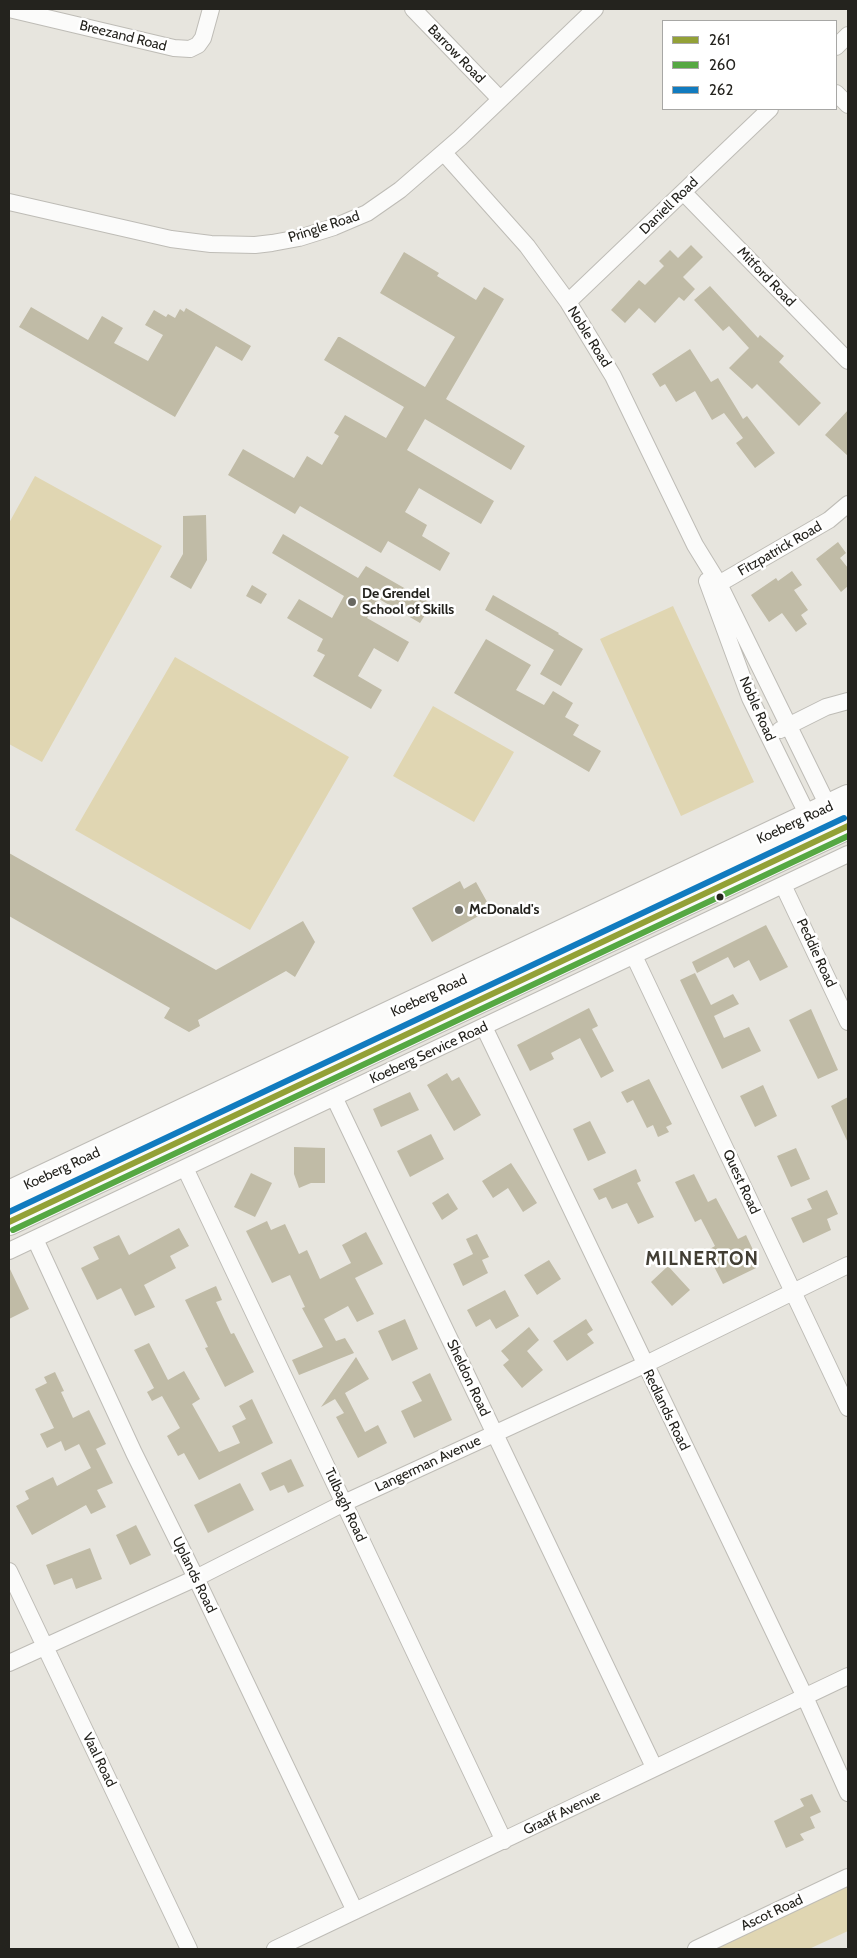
<!DOCTYPE html>
<html>
<head>
<meta charset="utf-8">
<style>
  body { margin:0 }
  #map { position:relative; width:857px; height:1958px; overflow:hidden; background:#e7e5de; font-family:Cabin,sans-serif }
  canvas { display:block }
  .frame { position:absolute; inset:0; border:10px solid #24231e; pointer-events:none }
  .legend { position:absolute; left:662px; top:20px; width:175px; height:90px; box-sizing:border-box; background:#fff; border:1px solid #a7a7a5; margin:0; padding:6px 9px; list-style:none; font-size:15px; color:#24231e }
  .legend li { display:flex; align-items:center; gap:10px; height:25px }
  .legend b { width:25px; border:1px solid #a7a7a5 }
</style>
</head>
<body>
<div id="map">
<canvas width="857" height="1958"></canvas>
<div class="frame"></div>
<ul class="legend">
<li><b style="height:6px;background:#93a137"></b>261</li>
<li><b style="height:6px;background:#56a843"></b>260</li>
<li><b style="height:6px;background:#117bbf"></b>262</li>
</ul>
</div>
<script>
const c = document.querySelector('canvas').getContext('2d');
c.lineJoin = 'round';
function fillPath(path, color) {
  c.fillStyle = color;
  c.fill(path, 'evenodd');
}
function toPath(rows) {
  const path = new Path2D();
  for (const r of rows) {
    path.moveTo(r[0], r[1]);
    for (let i = 2; i < r.length; i += 2) path.lineTo(r[i], r[i + 1]);
  }
  return path;
}
function strokePath(path, color, width, dash) {
  c.strokeStyle = color;
  c.lineWidth = width;
  c.lineCap = dash ? 'butt' : 'round';
  c.setLineDash(dash || []);
  c.stroke(path);
}
function write(font, color, halo, rows, align = 'center') {
  c.font = font + ' Cabin,sans-serif';
  c.lineWidth = 5;
  c.setLineDash([]);
  c.textBaseline = 'middle';
  c.strokeStyle = halo;
  c.fillStyle = color;
  for (const [text, x, y, turn = 0] of rows) {
    c.save();
    c.translate(x, y);
    c.rotate((+turn || 0) * Math.PI / 180);
    c.textAlign = isNaN(turn) ? turn : align;
    if (halo) c.strokeText(text, 0, 0);
    c.fillText(text, 0, 0);
    c.restore();
  }
}
fillPath(toPath([
  [35,476,162,546,42,762,9,744,9,523],
  [673,606,754,782,681,816,600,639],
  [175,657,349,757,250,930,75,830],
  [433,706,514,752,474,822,393,776],
  [848,1877,848,1931,809,1949,696,1949]
]), '#e0d6b2');
fillPath(toPath([
  [691,245,703,257,683,277,695,289,684,301,679,297,655,323,639,308,625,323,611,310,639,280,645,285,664,266,659,261,670,250,678,258],
  [404,252,439,273,437,276,476,300,484,287,504,299,446,399,525,446,511,470,425,419,407,450,494,501,481,524,419,488,405,512,427,525,422,536,450,553,440,571,388,541,381,553,300,506,295,514,228,475,243,449,294,478,307,456,322,465,339,436,334,433,345,415,386,438,404,407,324,360,338,337,340,337,425,387,455,337,380,293],
  [710,286,758,338,760,335,784,356,779,362,821,403,799,426,757,384,752,389,729,368,749,348,729,326,723,331,694,300],
  [31,307,88,340,102,316,123,328,114,343,148,361,163,335,145,325,154,310,166,317,168,314,175,318,180,309,184,312,186,308,251,346,242,361,216,346,175,417,19,327],
  [690,349,711,382,718,378,743,419,747,416,775,453,755,468,736,443,743,438,724,413,712,420,695,391,676,402,665,384,660,387,652,374],
  [848,410,848,456,825,435],
  [206,515,207,560,191,589,170,577,183,554,183,516],
  [283,534,358,578,366,566,432,604,420,623,379,599,367,618,409,642,398,662,374,648,358,676,382,690,371,709,313,676,325,655,317,651,323,639,287,618,299,599,332,618,344,596,272,553],
  [838,542,846,553,840,558,848,568,848,586,841,592,816,559],
  [792,571,802,585,794,590,808,610,801,615,807,624,796,632,782,613,769,622,751,595,776,578,778,581],
  [252,585,267,594,261,604,246,596],
  [493,595,559,633,558,634,583,649,561,686,540,674,554,650,485,610],
  [486,639,531,665,516,690,544,705,553,691,573,703,565,717,579,725,573,735,601,751,589,772,454,693],
  [9,853,216,970,303,921,315,942,295,977,286,971,198,1020,200,1026,189,1032,164,1018,170,1008,9,916],
  [460,881,464,889,476,882,491,909,432,942,412,908],
  [766,925,788,967,760,981,749,960,734,968,728,957,697,973,692,962],
  [695,973,711,1005,733,994,739,1004,714,1016,724,1038,749,1027,761,1051,722,1069,680,980],
  [589,1008,598,1026,592,1029,614,1071,601,1078,580,1038,551,1053,554,1059,530,1071,517,1045],
  [811,1009,838,1070,818,1079,789,1020],
  [447,1073,452,1081,459,1077,481,1115,454,1131,427,1085],
  [649,1079,672,1124,666,1127,669,1132,658,1137,653,1125,647,1128,633,1100,627,1103,621,1092],
  [763,1085,777,1116,755,1127,740,1096],
  [410,1092,419,1110,381,1127,373,1109],
  [848,1097,848,1143,831,1106],
  [590,1121,606,1153,588,1161,573,1129],
  [431,1134,444,1159,410,1177,397,1151],
  [294,1147,325,1148,325,1183,311,1183,299,1188,294,1174],
  [796,1148,810,1179,791,1187,777,1156],
  [511,1163,537,1203,523,1212,508,1188,493,1198,482,1181],
  [636,1169,641,1181,637,1183,654,1217,638,1224,627,1203,612,1209,606,1197,599,1200,593,1189],
  [251,1173,272,1183,255,1217,234,1207],
  [694,1174,708,1202,716,1198,738,1239,746,1235,754,1252,749,1255,756,1268,723,1284,706,1251,715,1246,701,1219,695,1222,675,1182],
  [827,1190,838,1214,827,1219,831,1230,803,1243,791,1218,812,1209,807,1199],
  [448,1193,458,1209,442,1220,432,1203],
  [267,1221,271,1230,285,1224,299,1254,307,1250,320,1279,351,1263,342,1245,366,1232,383,1264,355,1278,374,1314,357,1322,348,1306,324,1319,336,1341,345,1338,354,1353,299,1375,292,1360,323,1347,302,1308,305,1307,290,1275,272,1283,246,1231],
  [179,1228,189,1246,170,1256,176,1268,144,1285,155,1307,135,1316,121,1288,97,1300,81,1268,99,1259,93,1247,119,1235,129,1255],
  [477,1234,489,1257,482,1260,488,1273,463,1286,453,1264,473,1254,466,1239],
  [549,1260,561,1279,537,1295,524,1275],
  [668,1266,690,1290,672,1306,651,1282],
  [9,1267,29,1309,9,1319],
  [216,1286,222,1300,216,1302,231,1334,234,1333,254,1372,225,1387,205,1348,208,1347,185,1300],
  [505,1290,519,1316,496,1329,490,1319,476,1327,467,1310],
  [405,1319,418,1349,392,1361,378,1331],
  [586,1319,593,1330,587,1334,594,1343,567,1361,553,1341],
  [529,1327,539,1340,527,1351,543,1370,522,1388,503,1365,509,1360,501,1351],
  [149,1343,168,1380,184,1371,200,1399,192,1404,219,1452,240,1443,232,1426,246,1419,239,1406,252,1399,273,1443,199,1480,184,1453,178,1456,167,1436,180,1428,162,1396,152,1401,147,1392,154,1388,134,1350],
  [356,1357,369,1379,345,1393,365,1432,378,1425,387,1443,358,1458,336,1417,344,1413,335,1399,321,1407],
  [55,1372,64,1391,61,1392,73,1418,89,1410,106,1444,96,1449,113,1483,97,1490,106,1507,91,1514,86,1505,32,1535,16,1506,29,1499,25,1491,53,1477,57,1486,91,1468,79,1444,65,1451,61,1441,47,1448,40,1434,54,1428,35,1389,47,1383,44,1377],
  [430,1373,452,1420,414,1438,401,1411,422,1401,412,1382],
  [291,1459,304,1486,288,1493,284,1485,270,1491,261,1473],
  [240,1483,254,1510,208,1533,194,1505],
  [136,1525,151,1555,130,1565,116,1535],
  [90,1548,102,1579,76,1589,72,1578,54,1585,46,1565],
  [812,1794,821,1812,810,1817,815,1828,800,1834,804,1840,786,1848,774,1821,804,1806,800,1799]
]), '#c0bba6');
const minor = toPath([
  [9,9,174,48,190,49,198,45,203,38,211,9],
  [413,9,500,99],
  [836,47,848,35],
  [836,93,848,105],
  [444,153,527,246,568,302,613,376,695,545,719,584,833,816],
  [684,193,848,361],
  [9,202,171,239,211,244,255,245,272,243,299,238,334,227,367,213,400,190,460,138,595,9],
  [568,302,770,109],
  [707,581,750,698,812,824],
  [710,589,829,520,848,504],
  [780,730,826,707,848,701],
  [783,885,848,1022],
  [634,956,848,1408],
  [484,1027,805,1697,848,1793],
  [334,1097,654,1767],
  [185,1168,504,1841],
  [35,1239,134,1453,196,1578,355,1911],
  [9,1251,848,854],
  [9,1571,189,1949],
  [9,1663,196,1578,344,1503,644,1365,848,1265],
  [275,1949,848,1676],
  [696,1949,848,1877]
]);
const primary = toPath([
  [9,1194,848,798],
  [9,1222,848,826]
]);
strokePath(minor, '#bebcb6', 18);
strokePath(primary, '#bebcb6', 28);
strokePath(minor, '#fbfbfa', 16);
strokePath(primary, '#fbfbfa', 26);
strokePath(toPath([
  [9,1222,848,826]
]), '#93a137', 6);
strokePath(toPath([
  [13,1230,848,836]
]), '#56a843', 6);
strokePath(toPath([
  [9,1212,844,818]
]), '#117bbf', 6);
for (const [x, y, r, color] of [
  [352,602,5,"#686761"],
  [720,897,4.5,"#24231e"],
  [459,910,5,"#686761"]
]) {
  const dot = new Path2D();
  dot.arc(x, y, r, 0, 2 * Math.PI);
  c.fillStyle = color;
  c.fill(dot);
  strokePath(dot, '#fff', 2);
}
write('14px', '#24231e', '#fff', [
  ["Breezand Road",123,36,14],
  ["Barrow Road",456,54,46],
  ["Daniell Road",669,206,-44],
  ["Pringle Road",324,227,-18],
  ["Mitford Road",766,277,46],
  ["Noble Road",589,337,58],
  ["Fitzpatrick Road",780,549,-30],
  ["Noble Road",757,709,66],
  ["Koeberg Road",795,823,-25],
  ["Peddie Road",816,953,65],
  ["Koeberg Road",429,996,-25],
  ["Koeberg Service Road",429,1053,-25],
  ["Koeberg Road",62,1169,-25],
  ["Quest Road",741,1182,65],
  ["Sheldon Road",468,1378,65],
  ["Redlands Road",666,1410,64],
  ["Langerman Avenue",428,1464,-25],
  ["Tulbagh Road",345,1505,65],
  ["Uplands Road",194,1575,64],
  ["Vaal Road",99,1760,64],
  ["Graaff Avenue",562,1813,-26],
  ["Ascot Road",772,1913,-25]
]);
write('bold 14px', '#24231e', '#fff', [
  ["De Grendel",362,594],
  ["School of Skills",362,610],
  ["McDonald's",469,910]
], 'left');
c.letterSpacing = '1px';
write('bold 19px', '#423e34', '#fff', [
  ["MILNERTON",702,1259]
]);
c.letterSpacing = '0px';
</script>
</body>
</html>
